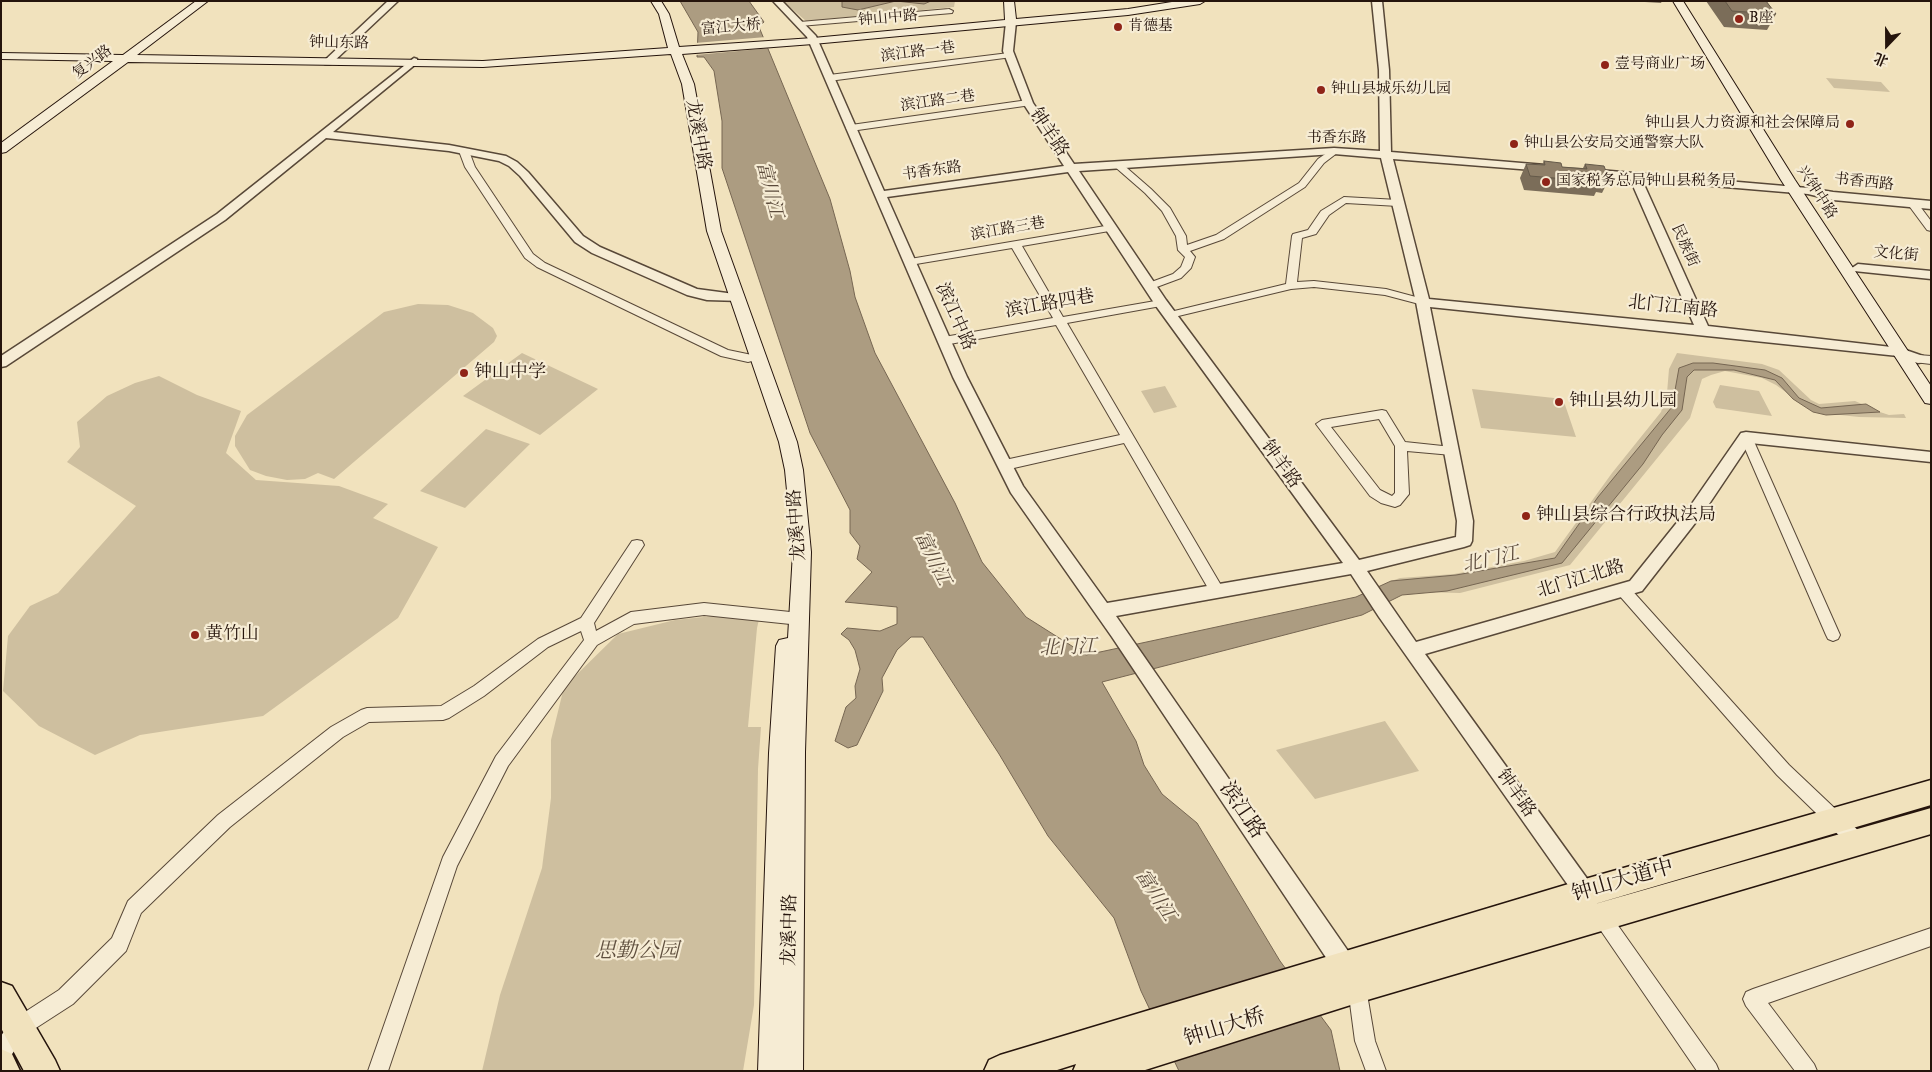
<!DOCTYPE html>
<html>
<head>
<meta charset="utf-8">
<style>
  body { margin:0 }
  #map { position:relative; width:1932px; height:1072px; overflow:hidden; background:#f1e2bd; font-family:"IM FELL DW Pica","Noto Serif SC",serif }
  canvas { display:block }
  .frame { position:absolute; inset:0; border:2px solid #25140c; pointer-events:none }
  .north { position:absolute; left:1862px; top:20px; width:50px; height:50px; -webkit-text-stroke:4px #f6ecd4; paint-order:stroke; rotate:202deg; font-size:14px; font-weight:700; line-height:20px; text-align:center; color:#25140c }
  .north::after { content:''; display:block; margin:auto; width:18px; height:22px; background:#25140c; clip-path:polygon(50% 0,100% 100%,50% 72%,0 100%) }
</style>
</head>
<body>
<div id="map">
<canvas width="1932" height="1072"></canvas>
<div class="frame"></div>
<div class="north">北</div>
</div>
<script>
const c = document.querySelector('canvas').getContext('2d');
c.lineJoin = 'round';
function fillPath(path, color) {
  c.fillStyle = color;
  c.fill(path, 'evenodd');
}
function toPath(rows) {
  const path = new Path2D();
  for (const r of rows) {
    path.moveTo(r[0], r[1]);
    for (let i = 2; i < r.length; i += 2) path.lineTo(r[i], r[i + 1]);
  }
  return path;
}
function strokePath(path, color, width, dash) {
  c.strokeStyle = color;
  c.lineWidth = width;
  c.lineCap = dash ? 'butt' : 'round';
  c.setLineDash(dash || []);
  c.stroke(path);
}
function write(font, color, halo, rows, align = 'center') {
  c.font = font + ' "IM FELL DW Pica","Noto Serif SC",serif';
  c.lineWidth = 4.5;
  c.setLineDash([]);
  c.textBaseline = 'middle';
  c.strokeStyle = halo;
  c.fillStyle = color;
  for (const [text, x, y, turn = 0] of rows) {
    c.save();
    c.translate(x, y);
    c.rotate((+turn || 0) * Math.PI / 180);
    c.textAlign = isNaN(turn) ? turn : align;
    if (halo) c.strokeText(text, 0, 0);
    c.fillText(text, 0, 0);
    c.restore();
  }
}
fillPath(toPath([
  [783,1,955,1,954,7,806,21],
  [1826,78,1881,82,1890,92,1834,88],
  [418,304,448,305,473,313,493,328,497,336,494,342,334,479,318,473,305,479,287,480,266,476,250,470,235,446,235,436,247,415,384,312],
  [522,353,598,389,540,435,463,396],
  [1677,353,1762,364,1779,370,1811,400,1819,404,1855,401,1880,412,1889,415,1904,414,1906,418,1859,417,1813,412,1776,385,1762,378,1725,371,1711,375,1702,379,1690,418,1570,565,1460,593,1418,592,1402,595,1391,581,1400,578,1454,574,1524,561,1555,552,1612,473,1661,412,1667,393,1669,369],
  [159,376,197,395,241,411,226,453,256,480,339,486,388,504,373,518,438,547,398,618,263,716,140,735,95,755,39,726,3,691,8,636,30,606,58,593,136,506,67,462,80,447,77,422,107,396,135,383],
  [1720,385,1759,391,1772,416,1716,408,1713,402],
  [1165,386,1177,407,1154,413,1141,391],
  [1472,389,1563,399,1576,437,1481,428],
  [486,429,530,444,465,508,420,491],
  [761,611,757,628,748,727,761,727,758,769,754,1005,743,1071,482,1071,500,995,542,868,551,798,551,740,564,687,618,634,675,620],
  [1385,721,1419,771,1315,799,1276,750]
]), '#cebf9f');
const water = toPath([
  [680,1,749,1,764,22,759,27,830,199,850,271,855,297,875,353,955,503,982,562,1026,617,1086,655,1356,597,1391,581,1456,575,1555,558,1598,497,1672,407,1679,368,1693,363,1713,363,1765,370,1782,378,1799,398,1821,408,1866,404,1880,412,1826,415,1813,412,1793,399,1775,380,1734,370,1694,370,1687,377,1682,410,1662,435,1643,464,1562,563,1447,591,1402,595,1362,615,1102,682,1136,741,1144,765,1162,794,1197,823,1280,961,1331,1030,1340,1071,1179,1071,1141,991,1114,918,1048,836,999,754,923,637,911,637,897,650,882,678,883,691,857,745,848,748,835,741,846,707,856,698,855,686,860,669,855,650,849,640,841,634,847,628,880,631,897,624,897,607,845,602,872,572,857,559,860,546,850,533,850,510,810,433,722,168,722,121,714,71,704,57,697,57,698,32,680,1],
  [842,1,931,1,924,4,896,1,858,10,842,7,842,1]
]);
fillPath(water, '#ac9c81');
strokePath(water, '#766652', 1);
fillPath(toPath([
  [766,37,771,48,695,55,695,43]
]), '#f1e2bd');
const minor = toPath([
  [949,9,953,11,952,13,800,26,796,24,800,22,949,9],
  [1009,53,1012,53,1012,57,829,81,825,78,829,75,1009,53],
  [1028,100,1032,103,1031,105,851,131,846,128,851,125,1028,100],
  [464,148,469,151,475,167,533,254,545,263,728,350,752,355,754,358,752,361,748,362,721,356,537,267,525,258,465,167,459,151,464,148],
  [1334,148,1339,151,1337,153,1324,163,1305,187,1224,239,1190,251,1195,257,1191,268,1181,278,1154,288,1146,288,1145,286,1146,284,1173,274,1181,267,1185,257,1178,250,1176,236,1162,211,1145,193,1114,166,1114,162,1120,162,1151,189,1170,208,1186,236,1187,245,1216,235,1299,183,1318,159,1334,148],
  [1344,197,1398,200,1403,203,1398,206,1346,203,1329,215,1316,234,1302,238,1297,282,1314,281,1386,289,1427,300,1429,302,1427,304,1423,305,1385,295,1314,287,1291,289,1170,318,1164,315,1166,313,1286,284,1292,236,1293,234,1308,230,1321,211,1344,197],
  [1912,200,1916,201,1931,221,1931,231,1927,230,1907,203,1912,200],
  [1111,225,1115,226,1116,228,1115,230,1022,246,1063,317,1161,300,1167,303,1161,306,1067,323,1222,587,1224,591,1222,595,1217,597,1212,595,1124,443,1005,470,1000,468,999,465,1000,462,1005,460,1120,435,1056,325,944,345,938,341,944,337,1053,318,1012,248,910,265,905,262,910,259,1111,225],
  [1918,355,1931,356,1931,364,1914,362,1912,359,1918,355],
  [1382,410,1386,411,1405,442,1452,447,1457,448,1458,451,1457,454,1452,455,1407,451,1409,494,1400,505,1395,507,1381,503,1370,496,1316,424,1322,420,1382,410],
  [1379,419,1395,446,1395,493,1392,496,1380,490,1331,427,1379,419],
  [1746,433,1752,437,1840,635,1838,639,1833,641,1828,639,1826,635,1740,437,1746,433],
  [637,540,642,541,644,545,594,623,596,631,631,612,704,603,800,613,805,615,807,619,805,623,800,625,704,615,634,624,597,645,508,766,457,866,388,1071,368,1071,443,857,496,756,584,640,581,631,548,647,484,696,449,718,443,720,369,722,343,737,230,827,141,913,126,951,73,1004,25,1035,8,1060,1,1063,1,1036,11,1021,59,990,112,938,128,901,218,815,331,727,361,710,367,708,441,706,474,686,538,639,581,618,632,541,637,540],
  [1623,584,1628,586,1789,765,1864,836,1867,842,1864,848,1858,850,1852,848,1777,775,1618,594,1616,590,1618,586,1623,584],
  [1601,907,1607,910,1716,1064,1719,1071,1697,1071,1595,922,1592,916,1595,910,1601,907],
  [1931,928,1931,946,1768,1003,1814,1064,1817,1071,1795,1071,1746,1006,1743,999,1746,992,1753,989,1931,928],
  [1357,979,1364,981,1366,988,1375,1041,1386,1071,1366,1071,1355,1041,1348,988,1350,981,1357,979]
]);
const tertiary = toPath([
  [388,1,398,1,331,64,325,64,325,60,388,1],
  [773,1,782,1,816,36,884,191,1064,166,1023,103,1003,51,1006,22,1011,19,1016,22,1013,51,1033,103,1074,164,1334,148,1380,151,1379,70,1372,1,1382,1,1389,70,1391,152,1545,165,1551,168,1545,171,1393,159,1429,299,1694,325,1630,179,1583,174,1581,172,1583,170,1587,169,1808,188,1833,192,1931,201,1931,209,1833,200,1808,194,1642,180,1708,326,1900,348,1923,356,1925,359,1923,362,1918,363,1898,356,1430,307,1473,521,1472,541,1470,545,1464,547,1367,571,1416,642,1630,581,1691,505,1741,433,1746,432,1931,452,1931,462,1750,443,1703,513,1642,591,1425,654,1596,891,1600,898,1596,905,1589,908,1582,905,1379,617,1351,574,1116,616,1357,964,1360,972,1357,980,1349,983,1341,980,1112,637,1011,493,953,377,807,37,773,1],
  [1334,154,1381,158,1416,302,1457,521,1456,537,1359,560,1166,300,1079,171,1334,154],
  [1068,172,1156,306,1343,563,1107,603,1023,486,967,377,887,197,1068,172],
  [414,58,417,59,417,63,333,132,449,145,506,156,517,162,528,172,583,236,600,247,697,289,742,295,744,298,742,301,707,300,687,295,592,253,575,242,520,176,509,166,499,161,449,151,326,138,225,220,6,366,1,367,1,356,217,214,414,58],
  [1858,264,1931,271,1931,279,1854,271,1852,268,1858,264]
]);
const secondary = toPath([
  [196,1,208,1,137,55,483,61,668,48,659,14,651,1,661,1,669,14,679,47,813,38,1005,20,1004,1,1014,1,1016,19,1128,9,1178,1,1205,1,1200,4,1128,15,813,44,682,54,694,84,721,231,797,442,803,470,811,552,805,752,803,1071,758,1071,769,753,776,646,779,640,788,638,793,552,785,470,779,442,707,231,682,84,671,54,483,67,128,62,6,152,1,153,1,143,113,61,1,59,1,53,123,55,196,1],
  [1673,1,1683,1,1795,180,1931,386,1931,404,1925,403,1781,180,1673,1]
]);
const trunk = toPath([
  [1931,780,1931,805,1588,906,1931,808,1931,834,1357,1003,1142,1071,1073,1071,1076,1064,1054,1071,984,1071,989,1060,1000,1055,1585,879,1931,780],
  [1,982,12,986,55,1060,60,1071,24,1071,1,1028,1,982],
  [1,1049,12,1054,20,1071,1,1071,1,1049]
]);
strokePath(minor, '#584838', 2);
strokePath(tertiary, '#584838', 3);
strokePath(secondary, '#25140c', 2);
strokePath(trunk, '#25140c', 3);
fillPath(minor, '#f6ecd4');
fillPath(tertiary, '#f6ecd4');
fillPath(secondary, '#f6ecd4');
fillPath(trunk, '#f1e2bd');
fillPath(toPath([
  [1645,1,1662,1,1661,3,1645,2],
  [1706,1,1766,1,1776,14,1767,30,1724,27],
  [1544,161,1562,167,1583,168,1585,164,1609,179,1602,193,1596,192,1594,196,1524,190,1520,178,1526,164,1542,165]
]), '#7b6d59');
const building = toPath([
  [1725,1,1766,1,1776,14,1732,11,1725,1],
  [1544,161,1561,163,1562,167,1587,169,1585,164,1604,166,1609,179,1599,178,1601,182,1530,176,1526,164,1545,165,1544,161]
]);
fillPath(building, '#8f7f68');
strokePath(building, '#645949', 1);
for (const [x, y, r, color] of [
  [1739,19,5,"#8f2418"],
  [1118,27,5,"#8f2418"],
  [1605,65,5,"#8f2418"],
  [1321,90,5,"#8f2418"],
  [1850,124,5,"#8f2418"],
  [1514,144,5,"#8f2418"],
  [1546,182,5,"#8f2418"],
  [464,373,5,"#8f2418"],
  [1559,402,5,"#8f2418"],
  [1526,516,5,"#8f2418"],
  [195,635,5,"#8f2418"]
]) {
  const dot = new Path2D();
  dot.arc(x, y, r, 0, 2 * Math.PI);
  c.fillStyle = color;
  c.fill(dot);
  strokePath(dot, '#f6ecd4', 2);
}
write('15px', '#25140c', '#f6ecd4', [
  ["钟山中路",888,19,-5],
  ["富江大桥",731,28,-5],
  ["钟山东路",339,44,1],
  ["滨江路一巷",918,53,-7],
  ["复兴路",93,63,-37],
  ["滨江路二巷",938,102,-8],
  ["书香东路",1337,139],
  ["书香东路",932,172,-8],
  ["书香西路",1864,183,6],
  ["兴钟中路",1816,193,57],
  ["滨江路三巷",1008,230,-10],
  ["民族街",1684,246,66],
  ["文化街",1896,255,5]
]);
write('15px', '#25140c', '#f6ecd4', [
  ["B座",1749,19],
  ["肯德基",1128,27],
  ["壹号商业广场",1615,65],
  ["钟山县城乐幼儿园",1331,90],
  ["钟山县人力资源和社会保障局",1840,124,"right"],
  ["钟山县公安局交通警察大队",1524,144],
  ["国家税务总局钟山县税务局",1556,182]
], 'left');
write('18px', '#25140c', '#f6ecd4', [
  ["钟羊路",1048,133,56],
  ["龙溪中路",697,135,80],
  ["滨江路四巷",1050,305,-10],
  ["北门江南路",1673,308,6],
  ["滨江中路",954,317,66],
  ["钟羊路",1280,465,54],
  ["龙溪中路",798,525,-94],
  ["北门江北路",1581,580,-17],
  ["钟羊路",1515,794,55],
  ["龙溪中路",791,930,-89]
]);
write('18px', '#25140c', '#f6ecd4', [
  ["钟山中学",474,373],
  ["钟山县幼儿园",1569,402],
  ["钟山县综合行政执法局",1536,516],
  ["黄竹山",205,635]
], 'left');
write('italic 19px', '#5b4a3b', '#f6ecd4', [
  ["富川江",768,190,76],
  ["富川江",931,559,64],
  ["北门江",1491,561,-13],
  ["北门江",1068,649,-2],
  ["富川江",1154,896,57]
]);
write('21px', '#25140c', '#f6ecd4', [
  ["滨江路",1241,811,56],
  ["钟山大道中",1623,882,-16],
  ["钟山大桥",1225,1029,-17]
]);
write('italic 21px', '#60503f', '#f6ecd4', [
  ["思勤公园",637,953]
]);
</script>
</body>
</html>
